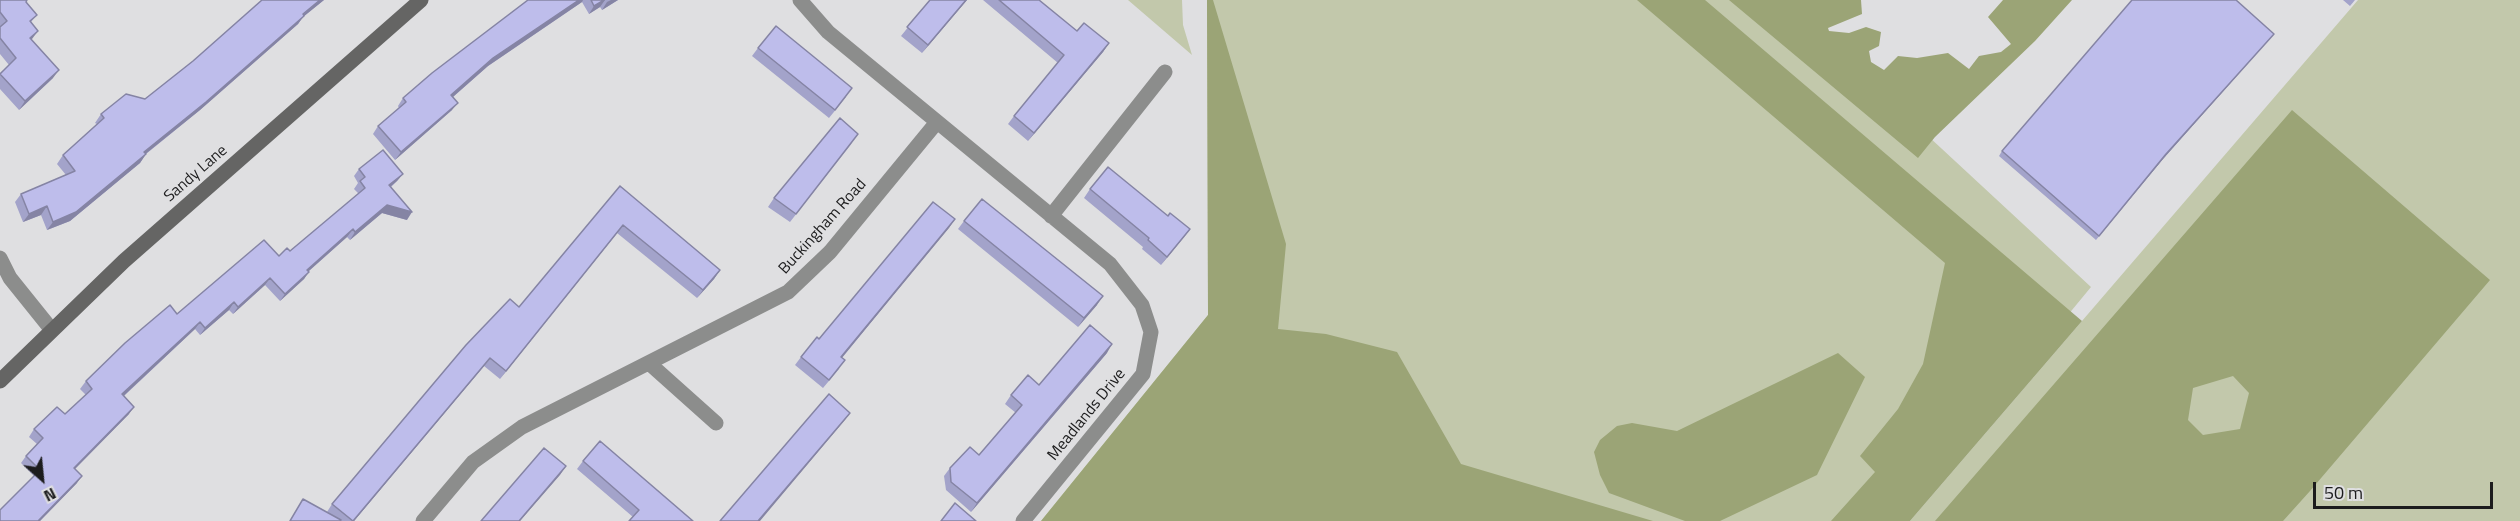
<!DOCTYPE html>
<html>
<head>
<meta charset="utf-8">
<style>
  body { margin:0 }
  #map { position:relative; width:2520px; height:521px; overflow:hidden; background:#dfdfe1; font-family:"Titillium Web",sans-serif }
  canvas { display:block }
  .north { position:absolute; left:12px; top:449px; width:60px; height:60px; -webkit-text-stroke:4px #dfdfe1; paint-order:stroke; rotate:153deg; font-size:16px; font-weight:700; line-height:24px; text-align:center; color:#1c1c1d }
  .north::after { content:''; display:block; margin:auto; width:21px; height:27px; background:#1c1c1d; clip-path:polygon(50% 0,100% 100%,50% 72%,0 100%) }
  .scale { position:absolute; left:2313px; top:482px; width:180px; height:27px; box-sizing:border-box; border:3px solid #1c1c1d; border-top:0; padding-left:8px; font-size:18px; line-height:21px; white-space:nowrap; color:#1c1c1d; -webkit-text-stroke:4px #dfdfe1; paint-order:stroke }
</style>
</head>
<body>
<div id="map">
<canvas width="2520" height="521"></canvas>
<div class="north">N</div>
<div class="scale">50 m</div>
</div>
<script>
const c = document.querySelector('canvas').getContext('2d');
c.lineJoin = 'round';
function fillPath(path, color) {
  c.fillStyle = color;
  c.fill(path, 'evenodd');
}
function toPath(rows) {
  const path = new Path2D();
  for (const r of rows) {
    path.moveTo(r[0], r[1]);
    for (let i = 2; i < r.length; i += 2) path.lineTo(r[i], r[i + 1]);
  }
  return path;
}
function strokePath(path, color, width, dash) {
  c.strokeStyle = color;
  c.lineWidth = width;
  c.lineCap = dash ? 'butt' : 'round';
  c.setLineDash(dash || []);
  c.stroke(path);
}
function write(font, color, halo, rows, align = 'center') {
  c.font = font + ' "Titillium Web",sans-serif';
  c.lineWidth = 5;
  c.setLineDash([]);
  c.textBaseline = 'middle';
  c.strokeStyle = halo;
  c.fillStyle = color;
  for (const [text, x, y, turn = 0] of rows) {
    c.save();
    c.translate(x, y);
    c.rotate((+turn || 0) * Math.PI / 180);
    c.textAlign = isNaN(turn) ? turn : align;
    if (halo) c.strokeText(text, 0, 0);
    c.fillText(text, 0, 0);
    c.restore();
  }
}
fillPath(toPath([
  [1128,0,1182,0,1183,25,1192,55],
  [1207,0,1769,0,1928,136,2091,287,1898,521,1041,521,1208,315],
  [2358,0,2520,0,2520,521,1910,521]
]), '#c2c8ab');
fillPath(toPath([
  [1207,0,1213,0,1286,244,1278,329,1326,334,1397,352,1461,464,1653,521,1041,521,1208,315],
  [1637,0,1705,0,2082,321,1910,521,1831,521,1875,472,1860,456,1898,409,1923,364,1945,263],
  [1729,0,1861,0,1862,14,1828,28,1829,31,1849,33,1866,27,1881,32,1879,46,1869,51,1871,62,1884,70,1898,56,1917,58,1948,53,1969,69,1979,56,2001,52,2011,44,1988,17,2003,0,2072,0,2035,41,1935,137,1918,158],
  [2292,110,2490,280,2310,491,2283,521,1935,521],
  [2233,376,2249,393,2240,429,2203,435,2188,420,2193,388],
  [1838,353,1865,377,1817,475,1720,521,1685,521,1609,493,1600,475,1594,452,1600,440,1617,426,1632,423,1677,431]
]), '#9ba476');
strokePath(toPath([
  [800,0,828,32,1110,264,1142,305,1151,332,1143,374,1023,521],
  [1051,216,1165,72],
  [0,258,10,278,51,329],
  [650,364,716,423],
  [423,521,473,462,522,427,788,292,830,252,937,122]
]), '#8c8d8c', 15);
strokePath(toPath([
  [0,381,124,261,421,0]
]), '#656564', 15);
fillPath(toPath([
  [0,0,26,2,37,15,31,22,32,40,53,78,19,110,0,89,0,73,9,65,0,54],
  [261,0,324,0,303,17,298,24,200,110,146,154,140,163,70,221,47,230,41,215,23,222,15,202,21,194,66,175,57,164,63,155,97,124,95,123,101,114,145,99,193,61,261,1],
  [528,0,618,0,602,10,600,7,589,14,582,2,488,66,453,97,452,110,395,160,373,134,378,126,399,108,398,106,403,98],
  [930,0,967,0,922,53,901,36],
  [983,0,1039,0,1077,31,1109,43,1103,52,1028,141,1008,124,1014,116,1058,63],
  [2343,0,2355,0,2350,6],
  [2274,34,2163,159,2096,240,1999,156,2002,151],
  [758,48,846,97,829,118,752,56],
  [852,143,790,222,768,207,774,198],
  [359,169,403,174,397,181,391,187,407,220,382,213,350,240,347,237,309,271,304,279,280,301,265,285,233,314,229,310,200,335,195,329,124,396,129,414,75,469,77,483,40,521,0,521,34,476,21,463,26,456,37,444,29,437,34,429,65,414,86,395,80,389,86,381,177,314,279,256,290,251,359,194,354,189,358,183,354,176],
  [620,186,720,270,714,279,697,298,617,233,500,379,484,366,354,521,289,521,327,512,332,504,519,307],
  [1090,189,1168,216,1190,229,1161,265,1142,249,1143,247,1084,198],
  [955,219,842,358,839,369,823,388,795,365,801,357,819,339],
  [964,221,1097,305,1078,327,958,229],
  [1107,353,971,512,946,490,944,476,950,468,979,455,1016,413,1005,404,1011,395,1039,385],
  [583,461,693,521,633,517,577,469]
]), '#a3a3ca');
fillPath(toPath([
  [320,0,324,0,303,17,298,24,200,110,138,160,144,152],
  [579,0,583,0,582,2,488,66,446,103,451,95,493,58],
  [604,0,605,0,600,7,589,14,594,6],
  [611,0,618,0,602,10,607,2],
  [966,0,967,0,922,53,928,45],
  [38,31,32,39,24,46,30,38],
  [2274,34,2163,159,2096,240,2166,154],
  [1109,43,1103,52,1028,141,1034,133],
  [59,70,53,78,19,110,25,101],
  [458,103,452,110,395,160,401,152],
  [146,154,140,163,70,221,47,230,53,222],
  [403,174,397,181,384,192,389,185],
  [387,205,412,212,407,220,382,213,350,240,355,232],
  [47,206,41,215,23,222,29,214],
  [955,219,949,228,835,366,841,357],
  [623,225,617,233,500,379,506,371],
  [353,229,347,237,302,277,307,270],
  [1190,229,1184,237,1161,265,1167,257],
  [720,270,714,279,697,298,703,290],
  [309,272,304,279,280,301,285,294],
  [270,278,265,285,233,314,238,307],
  [1103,296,1097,305,1078,327,1084,318],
  [234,302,229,310,200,335,205,328],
  [200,322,195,329,117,402,122,394],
  [1112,344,1107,353,971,512,977,503],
  [490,358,484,366,354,521,353,521],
  [134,407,129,414,69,475,74,468],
  [850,413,844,421,760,521,758,521],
  [566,466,560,475,520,521,519,521],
  [82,476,77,483,40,521,38,521]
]), '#8584a4');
const building = toPath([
  [0,0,27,0,26,2,37,15,30,21,38,31,30,38,59,70,25,101,0,74,16,58,0,38,0,27,7,21,0,12,0,0],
  [262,0,320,0,303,14,304,16,206,102,144,152,146,154,76,212,53,222,47,206,29,214,21,194,75,171,63,155,104,118,101,114,126,94,145,99,193,61,262,0],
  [528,0,579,0,493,58,451,95,458,103,401,152,378,126,406,102,403,98,432,73,528,0],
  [591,0,604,0,594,6,591,0],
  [930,0,966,0,928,45,907,27,930,0],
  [999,0,1039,0,1077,31,1084,23,1109,43,1034,133,1014,116,1064,55,999,0],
  [2132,0,2236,0,2274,34,2166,154,2099,236,2002,151,2132,0],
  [776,26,852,88,835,110,758,48,776,26],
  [840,118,858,134,796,214,774,198,840,118],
  [383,150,403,174,389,185,412,212,387,205,355,232,353,229,307,270,309,272,285,294,270,278,238,307,234,302,205,328,200,322,122,394,134,407,74,468,82,476,38,521,0,521,0,510,40,470,26,456,43,438,34,429,57,407,65,414,92,389,86,381,125,343,170,305,177,314,264,240,279,256,287,248,290,251,365,188,360,181,365,177,359,169,383,150],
  [1108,167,1168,216,1170,213,1190,229,1167,257,1148,240,1149,238,1090,189,1108,167],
  [620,186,720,270,703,290,623,225,506,371,490,358,353,521,332,504,466,345,510,299,519,307,620,186],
  [982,199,1103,296,1084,318,964,221,982,199],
  [933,202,955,219,841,357,845,360,829,380,801,357,817,337,819,339,933,202],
  [1090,325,1112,344,977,503,951,482,950,468,970,447,979,455,1022,405,1011,395,1028,375,1039,385,1090,325],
  [829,394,850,413,758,521,720,521,829,394],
  [600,441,693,521,629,521,639,510,583,461,600,441],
  [544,448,566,466,519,521,481,521,544,448],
  [303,499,341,520,340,521,290,521,303,499],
  [955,503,976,521,941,521,955,503]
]);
fillPath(building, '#bebdeb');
strokePath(building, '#8584a4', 1.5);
write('16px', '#1c1c1d', '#dfdfe1', [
  ["Sandy Lane",196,174,-41],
  ["Buckingham Road",823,227,-48],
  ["Meadlands Drive",1087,415,-51]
]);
</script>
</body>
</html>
